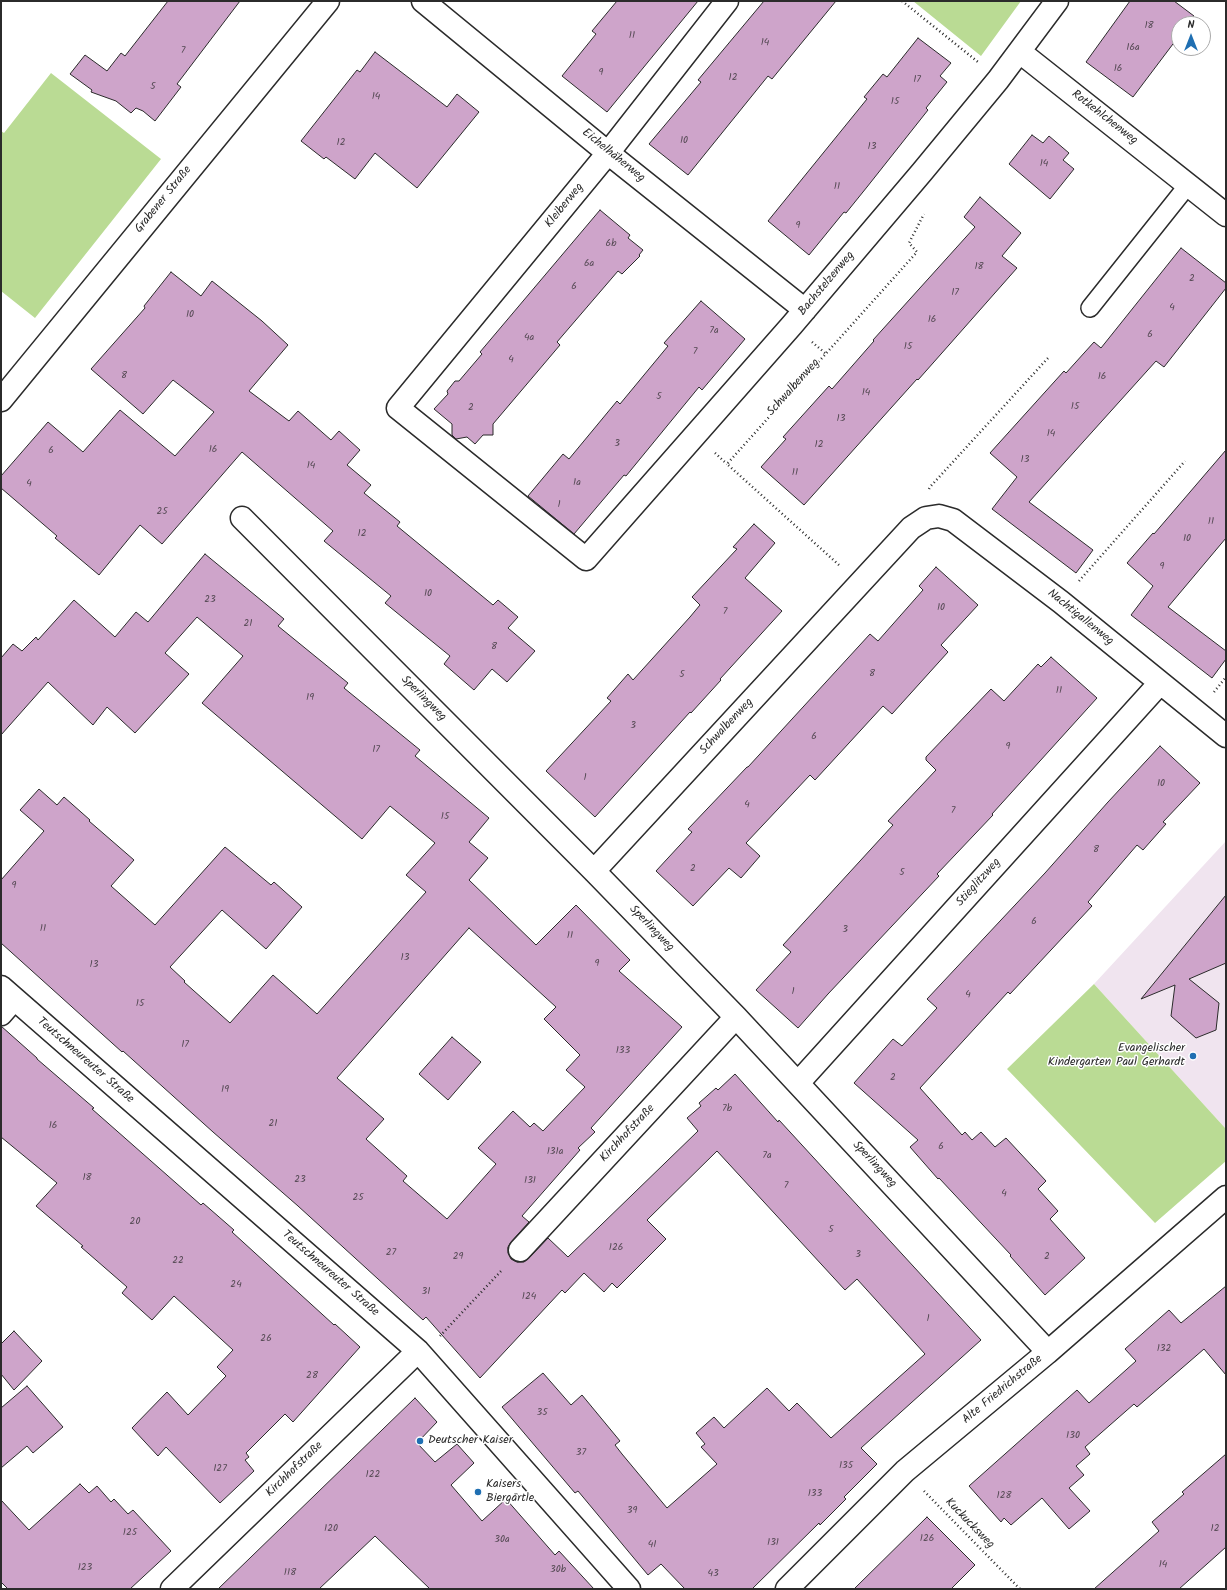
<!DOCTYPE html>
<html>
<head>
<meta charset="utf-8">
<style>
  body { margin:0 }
  #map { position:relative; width:1227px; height:1590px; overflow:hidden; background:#fff; font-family:Kalam,sans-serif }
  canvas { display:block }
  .frame { position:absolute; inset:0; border:2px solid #2b2b2b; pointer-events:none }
  .north { position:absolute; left:1171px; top:16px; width:40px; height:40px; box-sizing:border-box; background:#fff; border:1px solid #aaa; border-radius:50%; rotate:0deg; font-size:11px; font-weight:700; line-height:16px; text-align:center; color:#2b2b2b }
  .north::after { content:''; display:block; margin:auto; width:14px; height:18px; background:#1f6fb2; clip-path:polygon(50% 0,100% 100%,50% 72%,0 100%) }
</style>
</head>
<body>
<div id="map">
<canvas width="1227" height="1590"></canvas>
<div class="frame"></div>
<div class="north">N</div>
</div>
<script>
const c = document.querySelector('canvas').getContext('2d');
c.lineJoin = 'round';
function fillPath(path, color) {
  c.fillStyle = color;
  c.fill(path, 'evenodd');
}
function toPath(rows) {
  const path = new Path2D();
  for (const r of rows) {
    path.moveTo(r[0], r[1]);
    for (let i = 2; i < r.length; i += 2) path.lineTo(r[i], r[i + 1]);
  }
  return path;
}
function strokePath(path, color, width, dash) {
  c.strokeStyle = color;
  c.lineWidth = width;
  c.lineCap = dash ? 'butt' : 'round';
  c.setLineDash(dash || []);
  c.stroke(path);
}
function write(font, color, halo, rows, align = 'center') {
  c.font = font + ' Kalam,sans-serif';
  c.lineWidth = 3;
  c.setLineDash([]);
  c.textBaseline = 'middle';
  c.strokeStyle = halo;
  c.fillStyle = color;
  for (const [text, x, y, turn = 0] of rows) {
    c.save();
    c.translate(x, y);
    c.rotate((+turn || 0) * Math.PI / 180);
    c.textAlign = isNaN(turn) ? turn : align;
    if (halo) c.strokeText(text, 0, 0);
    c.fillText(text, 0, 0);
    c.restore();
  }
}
fillPath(toPath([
  [1226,841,1226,1129,1094,984]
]), '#f0e4ef');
fillPath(toPath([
  [913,1,1021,1,981,56],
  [51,73,161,159,35,318,1,291,1,131,4,133],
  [1094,984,1226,1129,1226,1161,1155,1223,1007,1069]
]), '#badb94');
const building = toPath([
  [168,1,240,1,177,84,181,87,155,121,143,111,136,108,131,113,116,101,91,92,92,90,70,74,85,55,107,71,121,53,125,56,168,1],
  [617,1,698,1,607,112,562,76,596,34,592,31,617,1],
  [764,1,836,1,772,79,768,76,688,175,649,144,701,82,698,80,764,1],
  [1130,1,1174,1,1194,16,1188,24,1179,24,1179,36,1133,97,1086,62,1130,1],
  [918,38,951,63,940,76,947,82,926,108,928,110,867,187,846,213,844,212,809,255,768,221,867,99,864,97,883,74,887,77,918,38],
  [375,52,447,107,457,94,479,112,417,188,375,153,355,179,326,157,324,159,301,141,357,70,360,72,375,52],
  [1032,135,1043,143,1049,136,1069,153,1063,160,1074,169,1050,199,1009,164,1032,135],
  [980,197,1021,233,1002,256,1017,268,949,345,918,380,917,379,804,505,761,467,786,439,783,437,829,386,832,389,874,341,873,340,975,227,964,217,980,197],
  [600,210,630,235,628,238,643,250,639,255,640,256,622,274,618,271,557,342,560,345,493,424,493,435,483,435,475,444,467,437,456,439,452,435,452,424,434,409,448,394,447,391,455,381,459,381,482,354,480,352,600,210],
  [1181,248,1226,283,1226,288,1164,367,1156,361,1029,502,1093,550,1076,573,992,509,1017,477,990,453,1064,371,1066,373,1094,342,1101,348,1181,248],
  [171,272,201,296,212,281,262,321,288,345,249,391,289,421,298,411,331,440,339,431,360,450,347,465,371,485,364,493,400,522,397,526,493,605,498,600,518,617,508,628,535,651,507,682,492,669,474,690,444,664,450,656,385,603,391,596,324,541,333,531,242,452,162,544,140,525,99,575,55,538,57,536,1,488,1,476,48,422,83,452,120,410,175,456,214,412,173,380,143,414,91,369,145,308,144,306,171,272],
  [701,301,745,339,702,390,699,387,626,476,624,475,574,534,528,496,563,454,569,459,617,401,620,404,668,346,664,343,701,301],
  [1226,450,1226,538,1168,607,1226,651,1226,659,1212,678,1131,615,1153,586,1127,563,1153,533,1154,534,1226,450],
  [754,524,775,543,745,578,782,611,720,679,721,680,691,713,690,712,595,817,546,771,611,701,607,698,628,674,633,680,690,617,700,605,692,597,737,549,733,547,754,524],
  [205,554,284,619,278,626,348,683,344,688,420,750,415,756,489,818,469,842,488,858,469,880,536,945,576,905,630,960,619,971,682,1027,591,1128,595,1132,578,1148,580,1150,522,1216,529,1222,511,1242,508,1247,508,1253,511,1259,517,1262,524,1262,529,1258,548,1238,568,1257,698,1131,687,1118,701,1106,699,1103,716,1088,718,1090,735,1074,778,1122,779,1120,981,1340,861,1448,877,1464,844,1497,846,1499,820,1525,819,1523,752,1589,685,1589,661,1564,648,1575,578,1491,575,1493,502,1407,543,1373,571,1405,582,1395,620,1441,615,1445,622,1454,667,1508,717,1464,701,1447,705,1444,696,1433,714,1417,724,1428,767,1388,789,1411,797,1403,831,1438,925,1354,857,1279,845,1290,717,1151,647,1220,666,1239,617,1288,612,1283,604,1292,584,1273,565,1293,562,1290,480,1378,426,1317,423,1320,298,1206,213,1132,123,1051,122,1052,1,943,1,880,44,831,20,810,39,789,57,805,64,797,90,820,89,821,134,860,111,886,155,925,225,847,271,885,274,882,302,907,266,949,222,910,170,967,185,981,184,982,230,1023,273,975,317,1014,426,892,406,875,435,843,390,806,362,839,202,703,243,656,197,617,165,653,189,674,135,733,107,707,93,725,48,682,1,735,1,658,13,644,22,651,36,637,38,640,74,600,115,637,136,612,148,622,205,554],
  [469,928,556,1007,544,1019,580,1055,566,1070,585,1087,543,1131,534,1123,530,1127,513,1111,478,1148,496,1164,447,1219,403,1181,407,1176,366,1139,384,1119,337,1078,469,928],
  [936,567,978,605,941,645,948,652,892,714,883,706,815,780,810,775,746,843,760,856,741,878,729,868,693,906,656,871,692,832,688,829,747,767,748,767,870,634,878,641,923,590,919,586,936,567],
  [1051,657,1097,698,992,814,993,815,937,874,939,876,828,994,798,1028,756,990,791,952,783,945,893,825,888,821,936,770,926,760,926,757,991,689,1004,701,1038,664,1041,667,1051,657],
  [1160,746,1200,783,1163,822,1166,824,1143,850,1137,845,1088,902,1092,906,1010,994,1008,992,920,1088,962,1135,965,1132,972,1140,981,1132,995,1147,1006,1138,1046,1181,1038,1189,1058,1211,1050,1219,1085,1258,1045,1295,1010,1256,1011,1255,939,1178,938,1179,910,1147,918,1140,854,1083,893,1039,902,1046,937,1008,927,999,1045,873,1108,802,1160,746],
  [1226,895,1226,963,1189,979,1219,1003,1216,1030,1196,1038,1171,1016,1175,985,1141,999,1226,895],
  [1,1026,37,1058,37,1059,94,1108,92,1109,201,1205,203,1203,234,1230,232,1232,334,1325,335,1324,360,1347,293,1422,285,1414,246,1453,249,1457,245,1460,254,1471,220,1503,166,1447,158,1456,132,1428,167,1392,188,1415,226,1376,217,1367,233,1350,174,1296,152,1320,122,1293,127,1287,81,1247,83,1246,36,1206,57,1183,1,1137,1,1026],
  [452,1037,481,1062,448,1100,419,1074,452,1037],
  [1226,1286,1226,1375,1204,1349,1137,1407,1134,1404,1085,1447,1090,1454,1076,1466,1084,1475,1069,1488,1090,1511,1069,1529,1042,1498,1011,1525,1004,1518,1001,1522,969,1486,1077,1390,1089,1403,1136,1361,1125,1349,1169,1310,1181,1323,1226,1286],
  [14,1331,42,1361,14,1390,1,1374,1,1344,14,1331],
  [27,1386,63,1427,33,1453,27,1446,1,1468,1,1408,27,1386],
  [415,1398,437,1422,417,1443,435,1462,457,1444,474,1463,451,1485,482,1521,506,1499,555,1555,559,1551,594,1589,430,1589,375,1536,319,1589,218,1589,415,1398],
  [1226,1454,1226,1547,1179,1589,1094,1589,1159,1531,1152,1522,1184,1494,1182,1492,1226,1454],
  [80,1484,89,1493,97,1486,111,1502,114,1499,128,1514,133,1510,171,1551,130,1589,8,1589,1,1582,1,1500,29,1530,80,1484],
  [927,1517,975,1565,951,1589,854,1589,927,1517]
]);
fillPath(building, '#cea4ca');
strokePath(building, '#2b2b2b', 1);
const lane = toPath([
  [1090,308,1188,185]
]);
const street = toPath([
  [423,1,608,153,805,310],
  [727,1,608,153,398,408,586,559,792,325,922,172,998,80,1057,1],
  [1020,52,1226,215],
  [242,518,594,871,736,1017,1048,1352],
  [594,871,911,528,926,518,939,516,953,520,1061,602,1226,736],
  [1,987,418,1351,629,1589],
  [1,1014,14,999],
  [798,1083,1160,683],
  [520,1250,736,1017],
  [172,1589,418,1351],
  [787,1589,905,1471,1048,1352,1226,1197]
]);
const secondary = toPath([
  [1,400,328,1]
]);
strokePath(lane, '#2b2b2b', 20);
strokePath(street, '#2b2b2b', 25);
strokePath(secondary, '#2b2b2b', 25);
strokePath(toPath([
  [902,1,978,62],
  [812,342,825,353],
  [715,453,727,464],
  [929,489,930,487,1048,358],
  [839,565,727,464,917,252,909,243,924,214],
  [1079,581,1185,461],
  [1214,692,1226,677],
  [440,1336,502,1270],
  [924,1491,1020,1589]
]), '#2b2b2b', 2.5, [1, 3]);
strokePath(lane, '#fff', 17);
strokePath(street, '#fff', 22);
strokePath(secondary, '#fff', 22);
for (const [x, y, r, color] of [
  [1193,1056,4,"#1f6fb2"],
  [420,1441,4,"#1f6fb2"],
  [478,1492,4,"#1f6fb2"]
]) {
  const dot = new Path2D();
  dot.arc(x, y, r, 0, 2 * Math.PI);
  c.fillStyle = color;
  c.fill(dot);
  strokePath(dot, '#fff', 1.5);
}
write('10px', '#544953', null, [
  ["18",1149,26],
  ["11",632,36],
  ["14",765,43],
  ["16a",1133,48],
  ["7",183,51],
  ["16",1118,69],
  ["9",601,73],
  ["12",733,78],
  ["17",917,80],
  ["5",153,87],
  ["14",376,97],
  ["15",895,102],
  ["10",684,141],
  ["12",341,143],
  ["13",872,147],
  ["14",1044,164],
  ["11",837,187],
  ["9",798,226],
  ["6b",611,244],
  ["6a",589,264],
  ["18",979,267],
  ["2",1192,279],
  ["6",574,287],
  ["17",955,293],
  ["4",1172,308],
  ["10",190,315],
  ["16",932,320],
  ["7a",714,331],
  ["6",1150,335],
  ["4a",529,338],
  ["15",908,347],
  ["7",695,352],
  ["4",511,360],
  ["8",124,376],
  ["16",1102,377],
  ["14",866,393],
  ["5",659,397],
  ["15",1075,407],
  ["2",471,408],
  ["13",841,419],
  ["14",1051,434],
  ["3",617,444],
  ["12",819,445],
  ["16",213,450],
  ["6",51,451],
  ["13",1025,460],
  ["14",311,466],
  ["11",795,473],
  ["1a",577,483],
  ["4",29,484],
  ["1",559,505],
  ["25",162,512],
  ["11",1211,522],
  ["12",362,534],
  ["10",1187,539],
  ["9",1162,567],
  ["10",428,594],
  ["23",210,600],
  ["10",941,608],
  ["7",725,612],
  ["21",248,624],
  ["8",494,647],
  ["8",872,674],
  ["5",682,675],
  ["11",1059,691],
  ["19",310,698],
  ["3",633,726],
  ["6",814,737],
  ["9",1008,747],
  ["17",376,750],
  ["1",585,778],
  ["10",1161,784],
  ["4",747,805],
  ["7",953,811],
  ["15",445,817],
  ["8",1096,850],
  ["2",693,869],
  ["5",902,873],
  ["9",14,886],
  ["6",1034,922],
  ["11",43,929],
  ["3",845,930],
  ["11",570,936],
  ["13",405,958],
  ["9",597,964],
  ["13",94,965],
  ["1",793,992],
  ["4",968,995],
  ["15",140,1004],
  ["17",185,1045],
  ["133",623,1051],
  ["2",893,1078],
  ["19",225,1090],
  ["7b",727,1109],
  ["21",273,1124],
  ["16",53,1126],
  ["6",941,1147],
  ["131a",555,1152],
  ["7a",767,1156],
  ["18",87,1178],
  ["23",300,1180],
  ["131",530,1181],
  ["7",786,1186],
  ["4",1004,1194],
  ["25",358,1198],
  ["20",135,1222],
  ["5",831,1230],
  ["126",616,1248],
  ["27",391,1253],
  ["3",858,1255],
  ["29",458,1257],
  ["2",1047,1257],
  ["22",178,1261],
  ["24",236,1285],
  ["31",426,1292],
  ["124",529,1297],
  ["1",928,1319],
  ["26",266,1339],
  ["132",1164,1349],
  ["28",312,1376],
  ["35",542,1413],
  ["130",1073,1436],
  ["37",581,1453],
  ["135",846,1466],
  ["127",220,1469],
  ["122",373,1475],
  ["133",815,1494],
  ["128",1004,1496],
  ["39",632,1511],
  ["120",331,1529],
  ["12",1215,1529],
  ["125",130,1533],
  ["126",927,1539],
  ["30a",502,1540],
  ["131",773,1543],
  ["41",652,1545],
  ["14",1163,1565],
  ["123",85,1568],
  ["30b",558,1570],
  ["118",290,1573],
  ["43",713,1574]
]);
write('12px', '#2b2b2b', '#fff', [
  ["Rotkehlchenweg",1104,118,38],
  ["Eichelhäherweg",613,156,39],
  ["Grabener Straße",164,200,-51],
  ["Kleiberweg",565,206,-51],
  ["Bachstelzenweg",827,284,-50],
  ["Schwalbenweg",794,388,-48],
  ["Nachtigallenweg",1080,618,39],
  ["Sperlingweg",423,699,45],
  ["Schwalbenweg",727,727,-47],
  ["Stieglitzweg",979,883,-48],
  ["Sperlingweg",651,929,46],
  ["Teutschneureuter Straße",85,1061,41],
  ["Kirchhofstraße",628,1134,-47],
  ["Sperlingweg",874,1165,47],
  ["Teutschneureuter Straße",330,1274,41],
  ["Alte Friedrichstraße",1003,1390,-40],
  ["Kirchhofstraße",295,1470,-44],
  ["Kuckucksweg",969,1524,46]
]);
write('12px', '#2b2b2b', '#fff', [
  ["Evangelischer",1185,1049,"right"],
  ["Kindergarten Paul Gerhardt",1185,1063,"right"],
  ["Deutscher Kaiser",428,1441],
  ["Kaisers",486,1485],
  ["Biergärtle",486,1499]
], 'left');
</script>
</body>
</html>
